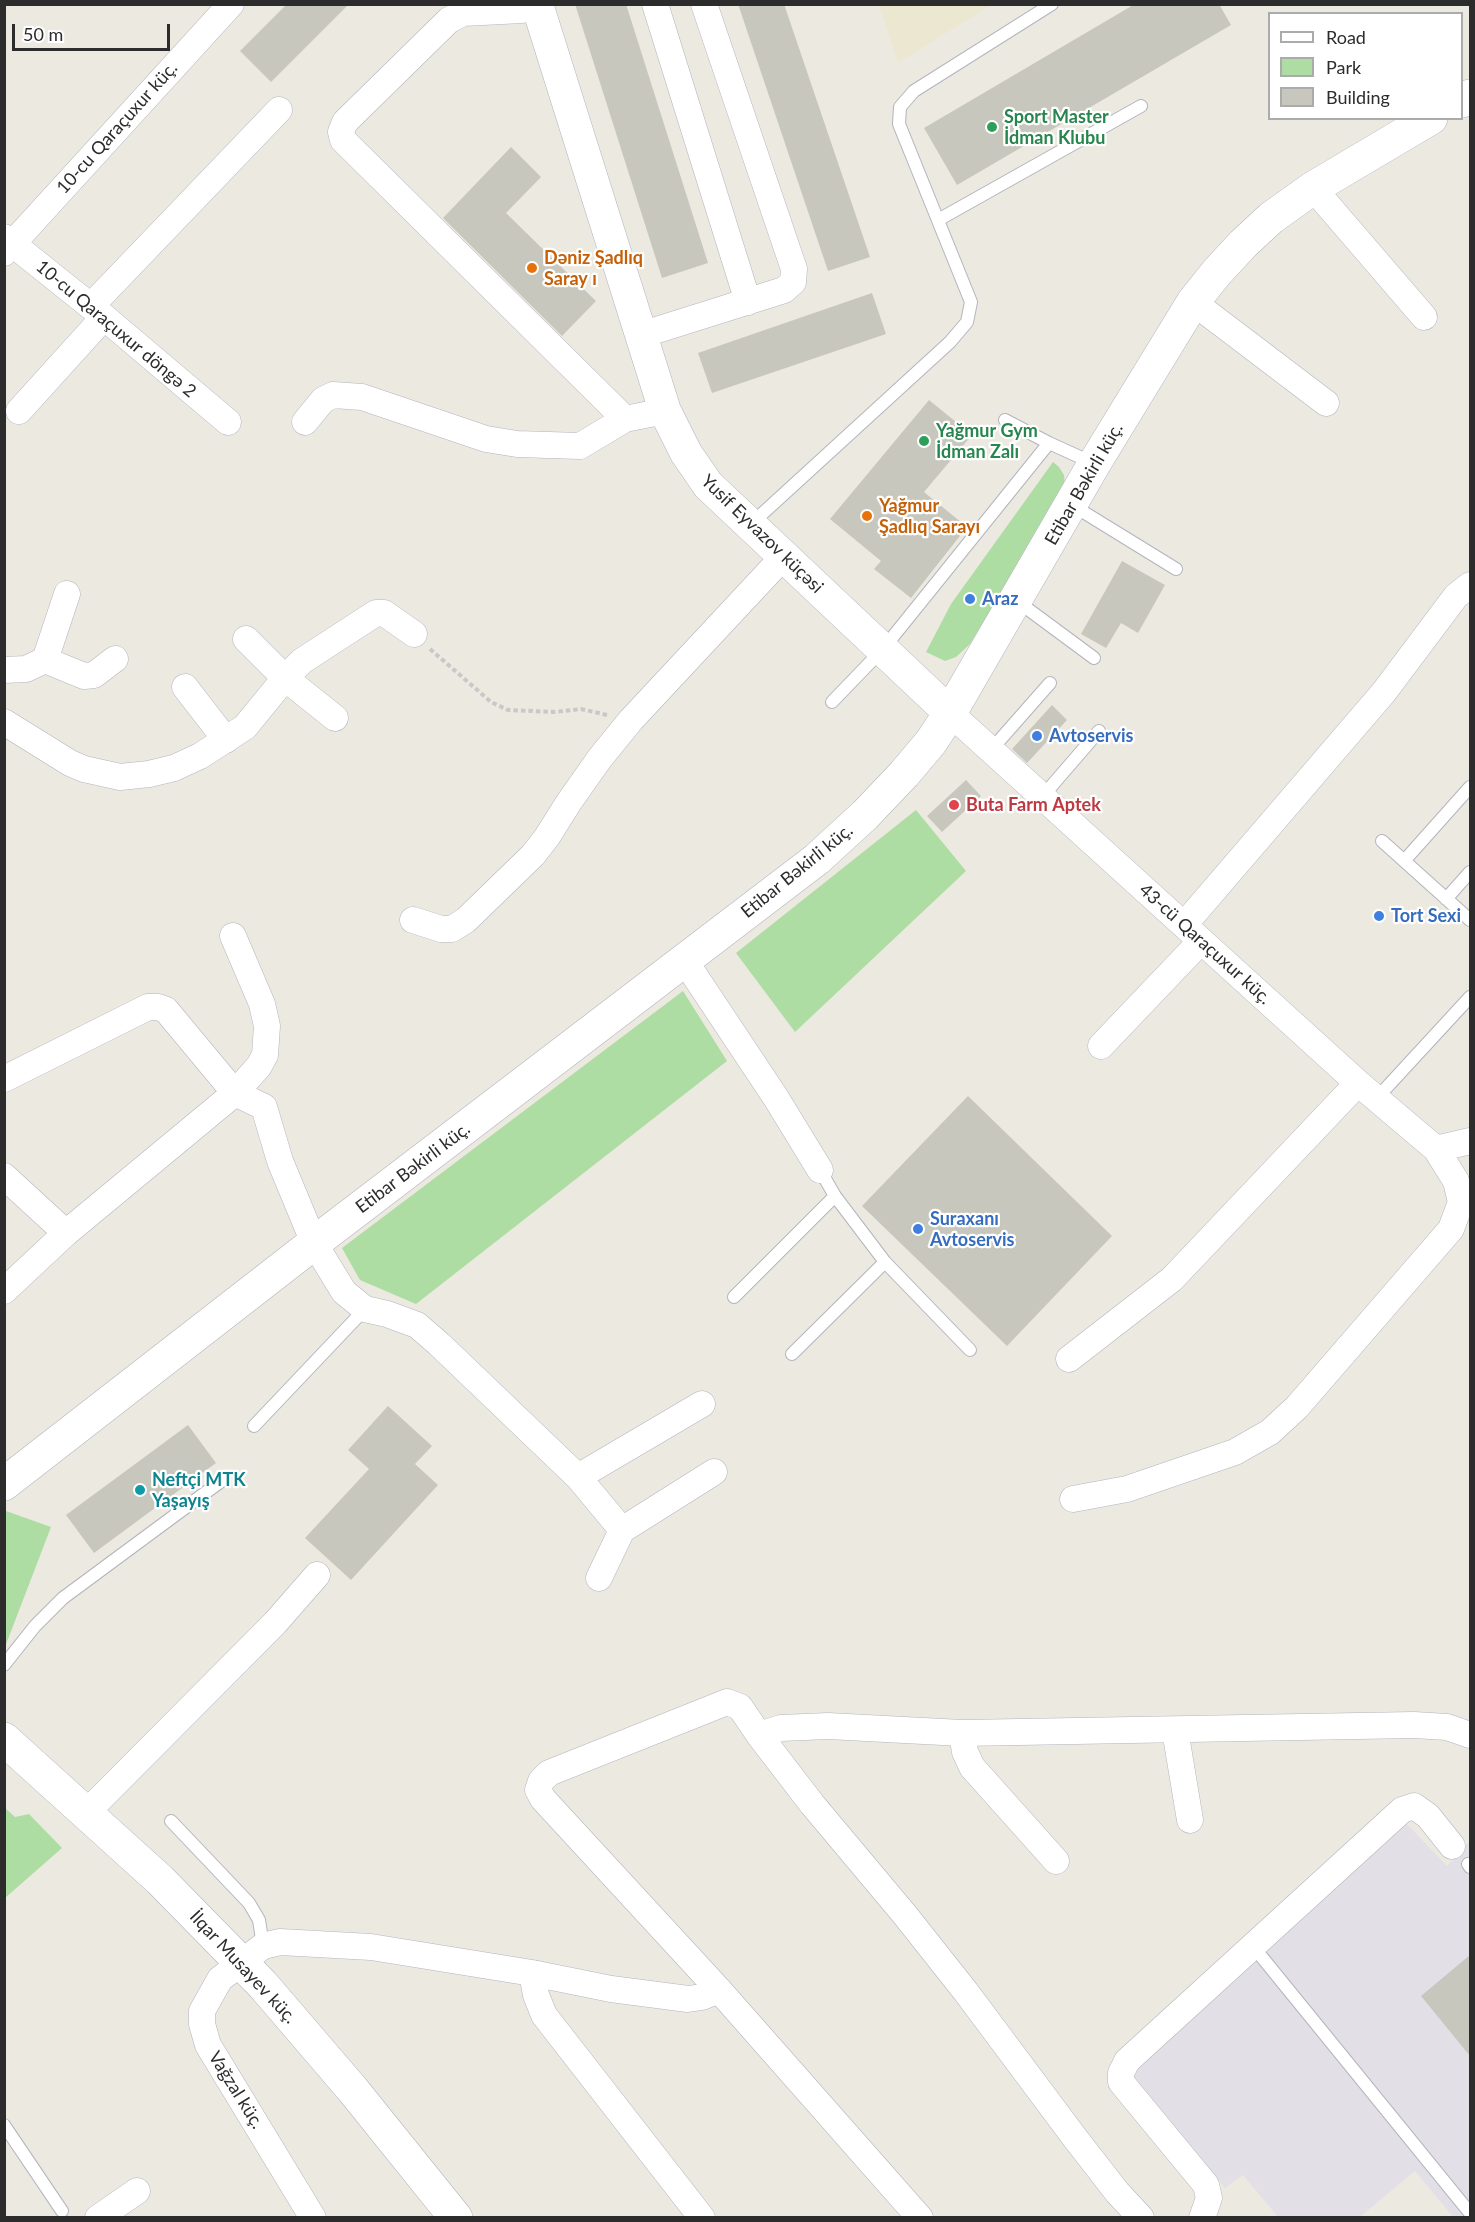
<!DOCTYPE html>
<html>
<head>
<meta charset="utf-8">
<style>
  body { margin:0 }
  #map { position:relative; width:1475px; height:2222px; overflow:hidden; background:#ece9e0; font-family:Lato,sans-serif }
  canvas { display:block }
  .frame { position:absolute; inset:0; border:6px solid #2c2c2c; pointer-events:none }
  .legend { position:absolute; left:1268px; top:12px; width:195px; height:108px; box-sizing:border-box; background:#fff; border:2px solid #ababab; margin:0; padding:8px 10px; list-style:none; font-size:18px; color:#2c2c2c }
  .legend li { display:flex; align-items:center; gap:12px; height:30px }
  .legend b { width:30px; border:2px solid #ababab }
  .scale { position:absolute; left:12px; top:24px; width:158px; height:27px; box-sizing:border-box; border:3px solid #2c2c2c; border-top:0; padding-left:8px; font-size:18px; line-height:21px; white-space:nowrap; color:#2c2c2c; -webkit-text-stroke:4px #fff; paint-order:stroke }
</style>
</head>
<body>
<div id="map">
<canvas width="1475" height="2222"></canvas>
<div class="frame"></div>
<ul class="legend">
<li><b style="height:8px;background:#fff"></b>Road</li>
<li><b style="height:16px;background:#addda2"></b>Park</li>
<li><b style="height:16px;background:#c8c7be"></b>Building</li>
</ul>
<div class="scale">50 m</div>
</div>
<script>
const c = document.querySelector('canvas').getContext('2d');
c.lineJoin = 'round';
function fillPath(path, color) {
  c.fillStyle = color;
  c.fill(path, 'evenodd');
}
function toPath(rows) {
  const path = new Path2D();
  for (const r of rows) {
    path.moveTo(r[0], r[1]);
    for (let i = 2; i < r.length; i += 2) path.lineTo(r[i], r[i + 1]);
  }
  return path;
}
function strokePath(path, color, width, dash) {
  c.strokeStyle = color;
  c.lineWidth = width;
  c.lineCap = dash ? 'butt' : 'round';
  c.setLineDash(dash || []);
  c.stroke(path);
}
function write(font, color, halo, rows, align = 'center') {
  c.font = font + ' Lato,sans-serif';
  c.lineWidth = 4.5;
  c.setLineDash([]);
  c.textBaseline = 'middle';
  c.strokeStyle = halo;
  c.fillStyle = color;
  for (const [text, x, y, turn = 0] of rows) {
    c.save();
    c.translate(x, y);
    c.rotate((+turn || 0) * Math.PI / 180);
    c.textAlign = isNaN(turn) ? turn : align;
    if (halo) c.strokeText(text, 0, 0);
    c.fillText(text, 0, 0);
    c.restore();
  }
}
fillPath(toPath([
  [1404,1821,1447,1866,1470,1841,1470,2217,1453,2217,1415,2171,1360,2217,1278,2217,1243,2175,1225,2188,1132,2075]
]), '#e2e0e6');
fillPath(toPath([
  [879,5,879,4,991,5,898,63]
]), '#ece7d1');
fillPath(toPath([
  [1053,462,1059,467,1064,475,1065,487,970,644,956,657,945,661,926,652,951,604],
  [916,810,966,871,795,1032,736,953],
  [683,991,727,1061,416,1304,360,1280,342,1248],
  [6,1511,51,1527,5,1647,4,1513],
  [4,1807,15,1817,29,1814,62,1848,5,1898]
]), '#addda2');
fillPath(toPath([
  [287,4,349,4,271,82,240,51],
  [575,4,626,4,708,263,662,278],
  [738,4,784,4,870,257,828,271],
  [1135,4,1219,4,1231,25,957,185,924,128],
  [511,147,541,177,506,213,596,301,562,336,443,218],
  [872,293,886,334,712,393,698,353],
  [929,400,972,435,924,492,967,527,911,598,874,569,881,561,830,519],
  [1122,561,1165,585,1138,633,1121,623,1106,648,1081,634],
  [1052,705,1067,720,1027,763,1012,749],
  [966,780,981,796,942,832,927,816],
  [968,1096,1112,1236,1007,1346,862,1206],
  [388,1406,432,1446,415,1464,438,1485,351,1580,305,1538,369,1469,348,1450],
  [188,1425,216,1463,94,1553,66,1515],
  [1470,1955,1470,2056,1421,1996]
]), '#c8c7be');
const service = toPath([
  [938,220,1141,106],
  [1005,420,1049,443],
  [1072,505,1176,569],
  [751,524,950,342,967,322,971,302,899,124,900,107,914,91,1052,4],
  [1017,601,1094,658],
  [832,702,883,649,1049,443,1093,463],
  [991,750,1050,683],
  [1042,797,1099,731],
  [1382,841,1470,920],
  [1404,861,1470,787],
  [1446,899,1470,872],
  [1376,1099,1470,997],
  [820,1170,835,1196,885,1262,970,1350],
  [734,1297,835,1196],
  [792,1354,885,1262],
  [254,1426,365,1309],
  [4,1665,35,1626,63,1598,224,1479],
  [171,1821,249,1903,259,1920,263,1946],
  [1468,1864,1470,1867],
  [1252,1945,1470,2213],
  [4,2125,62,2211]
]);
const minor = toPath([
  [655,4,748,302],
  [538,6,522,10,463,13,449,20,345,122,341,132,343,140,625,419],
  [1313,188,1424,317],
  [4,237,104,317,228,422],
  [4,253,231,4],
  [1193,302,1326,403],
  [91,306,279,110],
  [641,335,784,290,793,282,794,269,704,4],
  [19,411,104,317],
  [305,422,323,400,333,395,362,397,486,439,517,444,580,446,625,419,665,411],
  [246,639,285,678,335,718],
  [45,660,67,594],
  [4,670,26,669,45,660,84,676,94,675,115,659],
  [185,687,226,740],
  [950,713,1358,1083,1436,1149,1470,1141],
  [4,722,70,763,84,769,120,777,149,774,174,768,200,756,245,727,285,678,302,661,376,613,384,613,414,634],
  [413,920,441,929,452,929,466,920,533,855,547,837,569,802,600,758,631,720,784,556],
  [1184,925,1384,692,1456,596,1470,585],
  [685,961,776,1098,820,1170],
  [1101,1046,1201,941],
  [4,1079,148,1007,158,1007,166,1010,235,1093,264,1107,280,1161,314,1243,344,1292,365,1309,387,1314,417,1325,439,1344,578,1477,622,1530],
  [4,1176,66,1233],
  [4,1291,66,1233,235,1093,259,1066,265,1055,267,1026,262,1004,233,936],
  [1069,1359,1172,1279,1358,1083],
  [578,1477,702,1404],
  [1073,1499,1127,1489,1235,1452,1270,1432,1297,1407,1451,1229,1461,1202,1456,1181,1436,1149],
  [599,1578,622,1530,714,1472],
  [1175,1730,1190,1820],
  [962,1733,965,1752,972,1767,1056,1861],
  [759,1735,812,1804,905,1915,966,1992,1075,2138,1117,2192,1141,2218],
  [86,1813,275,1623,317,1575],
  [532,1973,536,1995,544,2015,702,2218],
  [98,2218,137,2191],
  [313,2218,208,2045,202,2024,202,2011,220,1979,263,1946,280,1942,371,1947,532,1973,611,1989,688,1999,702,1997,719,1990],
  [920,2218,719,1990,543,1799,538,1790,541,1781,549,1773,727,1702,740,1707,759,1735,781,1728,828,1726,962,1733,1414,1725,1447,1727,1470,1735],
  [1202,2218,1209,2198,1206,2185,1121,2082,1121,2073,1127,2061,1402,1810,1414,1806,1428,1816,1452,1846]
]);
const tertiary = toPath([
  [537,4,665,411,686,453,708,485,950,713]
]);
const secondary = toPath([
  [1462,101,1470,96],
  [4,1484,314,1243,817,859,865,815,904,774,931,742,950,713,1094,464,1193,302,1217,272,1243,244,1271,218,1313,188,1431,118],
  [4,1739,160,1880,263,1985,353,2090,456,2218]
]);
strokePath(service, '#b3b4be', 14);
strokePath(minor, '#b3b4be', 27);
strokePath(tertiary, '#b3b4be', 33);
strokePath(secondary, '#b3b4be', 34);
strokePath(toPath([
  [430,649,491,702,508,710,555,712,581,709,607,715]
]), '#c8c8c8', 4, [4.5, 3]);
strokePath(service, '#fff', 12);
strokePath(minor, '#fff', 26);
strokePath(tertiary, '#fff', 32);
strokePath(secondary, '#fff', 33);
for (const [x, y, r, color] of [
  [992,127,6,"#2e9e5b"],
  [532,268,6,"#e8710a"],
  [924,441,6,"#2e9e5b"],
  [867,516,6,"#e8710a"],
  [970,599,6,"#3f7fe0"],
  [1037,736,6,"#3f7fe0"],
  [954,805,6,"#e0444e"],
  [1379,916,6,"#3f7fe0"],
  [918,1229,6,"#3f7fe0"],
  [140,1490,6,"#0f9aa8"]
]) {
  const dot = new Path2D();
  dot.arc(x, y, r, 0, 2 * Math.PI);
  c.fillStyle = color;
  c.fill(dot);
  strokePath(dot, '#fff', 2);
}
write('bold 18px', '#27864d', '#fff', [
  ["Sport Master",1004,117],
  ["İdman Klubu",1004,138],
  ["Yağmur Gym",936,431],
  ["İdman Zalı",936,452]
], 'left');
write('18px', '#2c2c2c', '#fff', [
  ["10-cu Qaraçuxur küç.",117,128,-48],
  ["10-cu Qaraçuxur döngə 2",116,329,40],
  ["Etibar Bəkirli küç.",1084,484,-60],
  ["Yusif Eyvazov küçəsi",762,534,44],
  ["Etibar Bəkirli küç.",797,871,-39],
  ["43-cü Qaraçuxur küç.",1205,944,42],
  ["Etibar Bəkirli küç.",413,1168,-37],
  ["İlqar Musayev küç.",243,1967,47],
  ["Vağzal küç.",236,2090,58]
]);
write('bold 18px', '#c56008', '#fff', [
  ["Dəniz Şadlıq",544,258],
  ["Saray ı",544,279],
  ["Yağmur",879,506],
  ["Şadlıq Sarayı",879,527]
], 'left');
write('bold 18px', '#366cbe', '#fff', [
  ["Araz",982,599],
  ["Avtoservis",1049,736],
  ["Tort Sexi",1391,916],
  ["Suraxanı",930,1219],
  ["Avtoservis",930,1240]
], 'left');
write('bold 18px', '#be3a42', '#fff', [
  ["Buta Farm Aptek",966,805]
], 'left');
write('bold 18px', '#0d838f', '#fff', [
  ["Neftçi MTK",152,1480],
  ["Yaşayış",152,1501]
], 'left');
</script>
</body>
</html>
